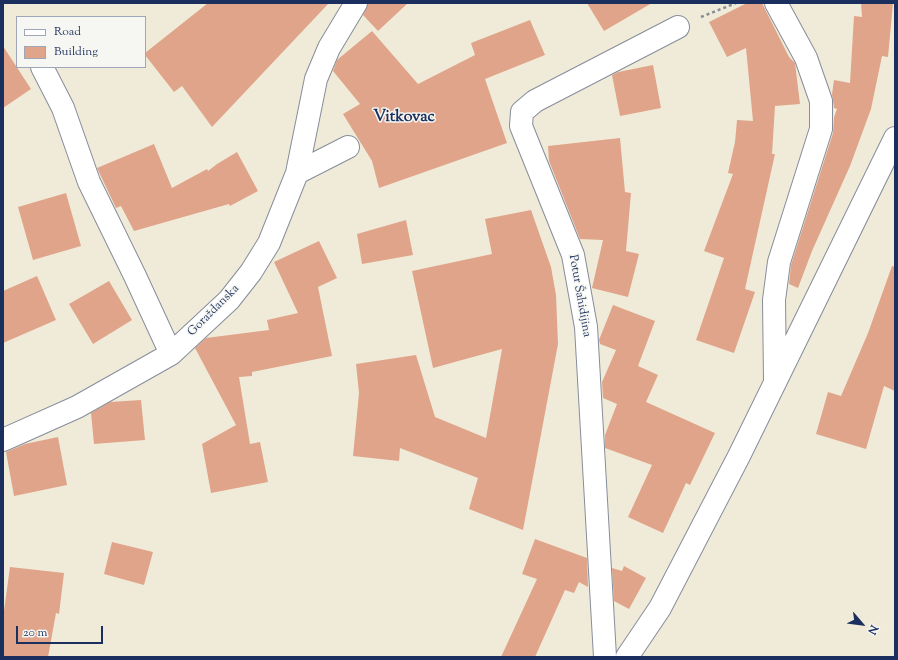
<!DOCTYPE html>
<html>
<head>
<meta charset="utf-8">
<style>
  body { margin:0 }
  #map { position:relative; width:898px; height:660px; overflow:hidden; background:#f0ebd8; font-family:"Sorts Mill Goudy",serif }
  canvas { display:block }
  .frame { position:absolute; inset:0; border:4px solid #1b2f5e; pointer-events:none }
  .legend { position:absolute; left:16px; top:16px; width:130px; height:52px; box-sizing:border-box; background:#f6f6f2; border:1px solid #9ea6b7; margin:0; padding:5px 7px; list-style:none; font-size:12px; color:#1b2f5e }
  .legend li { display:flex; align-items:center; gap:8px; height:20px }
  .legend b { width:20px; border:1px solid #9ea6b7 }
  .north { position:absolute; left:842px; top:604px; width:40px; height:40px; -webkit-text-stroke:3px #f6f6f2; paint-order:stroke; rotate:118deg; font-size:11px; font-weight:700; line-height:16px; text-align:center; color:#1b2f5e }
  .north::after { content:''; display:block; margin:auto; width:14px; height:18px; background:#1b2f5e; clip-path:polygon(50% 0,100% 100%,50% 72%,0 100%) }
  .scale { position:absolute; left:16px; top:626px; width:87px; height:18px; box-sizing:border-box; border:2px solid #1b2f5e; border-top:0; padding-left:5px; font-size:12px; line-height:14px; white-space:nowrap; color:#1b2f5e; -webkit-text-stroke:3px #f6f6f2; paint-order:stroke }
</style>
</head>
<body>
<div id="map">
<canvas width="898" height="660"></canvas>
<div class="frame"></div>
<ul class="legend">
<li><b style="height:5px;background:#fff"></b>Road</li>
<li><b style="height:11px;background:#e0a48a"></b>Building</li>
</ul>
<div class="north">N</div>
<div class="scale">20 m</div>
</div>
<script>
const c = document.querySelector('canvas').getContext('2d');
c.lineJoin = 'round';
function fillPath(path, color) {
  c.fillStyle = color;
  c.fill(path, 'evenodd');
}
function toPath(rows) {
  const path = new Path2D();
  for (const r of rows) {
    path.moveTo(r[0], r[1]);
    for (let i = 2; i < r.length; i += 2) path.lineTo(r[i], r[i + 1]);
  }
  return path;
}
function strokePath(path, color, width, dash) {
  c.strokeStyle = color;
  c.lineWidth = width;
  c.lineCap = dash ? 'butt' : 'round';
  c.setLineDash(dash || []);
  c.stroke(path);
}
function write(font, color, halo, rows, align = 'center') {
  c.font = font + ' "Sorts Mill Goudy",serif';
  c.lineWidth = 3;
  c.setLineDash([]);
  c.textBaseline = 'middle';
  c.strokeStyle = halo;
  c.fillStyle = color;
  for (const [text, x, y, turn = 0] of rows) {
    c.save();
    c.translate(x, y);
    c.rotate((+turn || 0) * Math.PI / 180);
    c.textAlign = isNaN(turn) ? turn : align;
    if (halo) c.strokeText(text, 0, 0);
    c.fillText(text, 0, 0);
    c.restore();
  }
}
fillPath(toPath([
  [208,3,329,3,212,127,182,86,174,92,145,55,145,53],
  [368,3,408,3,378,31,363,15],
  [587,3,652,3,604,31],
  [747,3,762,3,789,57,795,63,800,104,775,106,772,154,775,154,745,289,755,292,734,353,696,340,724,258,704,251,733,174,728,173,735,142,737,120,753,121,746,48,727,57,709,22],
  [861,3,893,3,888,57,882,56,871,109,850,166,812,251,798,288,789,284,791,265,833,133,834,117,837,109,834,108,832,94,834,80,850,83,854,16,862,17],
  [530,20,545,55,485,79,507,143,379,188,372,161,343,114,360,104,333,71,337,60,372,31,418,84,475,55,471,43],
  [3,46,31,89,3,108],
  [653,65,661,108,620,116,612,75,618,72],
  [620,138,625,192,631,193,626,251,639,254,628,297,592,288,603,240,580,239,549,161,548,146],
  [154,144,172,188,207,169,208,171,217,164,237,152,258,191,230,206,229,204,134,231,121,206,116,208,97,168],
  [66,193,81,246,33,260,18,207],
  [531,210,551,267,556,295,558,344,523,530,469,509,478,478,400,448,399,461,353,456,359,393,356,364,416,355,435,417,486,438,502,349,433,368,412,271,492,254,485,219],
  [406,220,413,255,362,264,357,234],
  [319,241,337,278,318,287,332,356,252,372,252,376,239,377,250,444,260,442,268,482,211,493,202,444,236,425,195,348,206,338,269,330,267,320,298,313,274,262],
  [892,266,895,267,895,391,884,386,866,449,816,434,828,392,841,396,868,333],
  [37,276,56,320,3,343,3,291],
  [109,281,132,320,93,344,69,304],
  [613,305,655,321,638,366,658,375,646,402,715,433,690,485,686,483,663,533,628,517,652,465,605,448,605,435,617,404,603,398,602,382,616,350,600,344,599,340],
  [141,400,145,440,94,444,91,413,110,402],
  [58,437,67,485,14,496,6,452,25,444],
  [535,539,587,558,588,587,579,582,574,593,565,590,535,657,501,657,537,579,522,574],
  [112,542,153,552,144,585,104,574],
  [624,566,646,578,629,609,614,601,612,568,622,571],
  [10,567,64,573,59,614,56,613,48,657,3,657,3,618]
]), '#e0a48a');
const minor = toPath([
  [42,67,63,108,89,182,135,276,171,354],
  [297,173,348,147],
  [775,379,774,300,779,262,821,129,821,101,806,58,776,3],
  [3,440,77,407,171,354,229,300,251,272,269,243,297,173,316,79,329,48,356,3],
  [605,657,586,327,573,255,521,126,522,112,535,101,678,27],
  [627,657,660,608,739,456,895,138]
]);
strokePath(minor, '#868d9b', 24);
strokePath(toPath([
  [701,17,736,3]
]), '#868d9b', 2.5, [3, 3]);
strokePath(minor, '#fff', 22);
write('12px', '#1b2f5e', '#f6f6f2', [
  ["Potur Šahidijina",579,296,80],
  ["Goraždanska",214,311,-45]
]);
write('bold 16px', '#1b2f5e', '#f6f6f2', [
  ["Vitkovac",404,118]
]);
</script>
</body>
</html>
